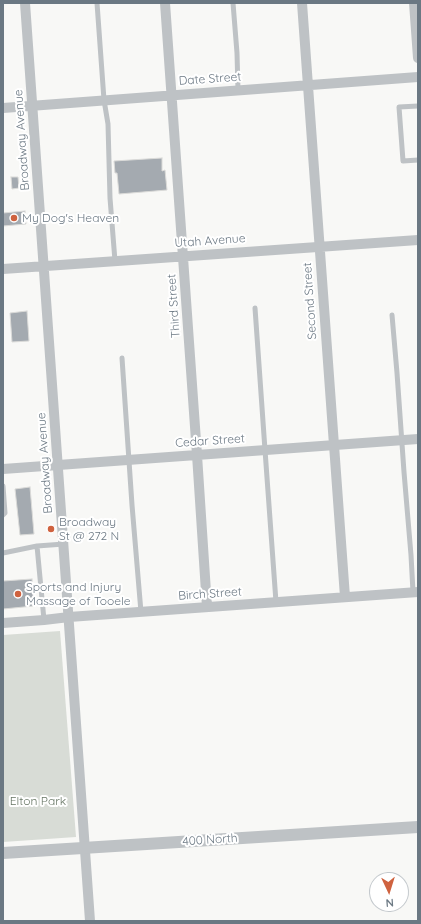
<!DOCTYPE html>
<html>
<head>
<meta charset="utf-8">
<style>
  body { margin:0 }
  #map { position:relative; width:421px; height:924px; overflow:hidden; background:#f8f8f6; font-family:Quicksand,sans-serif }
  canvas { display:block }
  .frame { position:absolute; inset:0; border:4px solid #6b7883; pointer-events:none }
  .north { position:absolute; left:369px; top:872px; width:40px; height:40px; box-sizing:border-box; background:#fff; border:1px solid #c4c9cd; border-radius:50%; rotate:176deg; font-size:11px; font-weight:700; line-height:16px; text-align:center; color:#6b7883 }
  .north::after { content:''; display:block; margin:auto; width:14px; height:18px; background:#cf623f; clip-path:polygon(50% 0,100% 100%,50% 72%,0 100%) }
</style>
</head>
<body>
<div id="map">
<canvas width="421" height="924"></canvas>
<div class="frame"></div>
<div class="north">N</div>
</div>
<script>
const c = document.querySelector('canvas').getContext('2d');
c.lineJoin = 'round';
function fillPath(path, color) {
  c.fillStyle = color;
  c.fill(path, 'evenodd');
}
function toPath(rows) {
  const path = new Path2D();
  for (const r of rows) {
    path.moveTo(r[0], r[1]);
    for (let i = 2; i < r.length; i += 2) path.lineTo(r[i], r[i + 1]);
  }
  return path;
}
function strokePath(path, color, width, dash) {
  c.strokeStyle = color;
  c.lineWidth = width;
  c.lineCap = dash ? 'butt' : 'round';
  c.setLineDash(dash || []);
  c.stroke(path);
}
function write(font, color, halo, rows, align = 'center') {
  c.font = font + ' Quicksand,sans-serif';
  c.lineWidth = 4;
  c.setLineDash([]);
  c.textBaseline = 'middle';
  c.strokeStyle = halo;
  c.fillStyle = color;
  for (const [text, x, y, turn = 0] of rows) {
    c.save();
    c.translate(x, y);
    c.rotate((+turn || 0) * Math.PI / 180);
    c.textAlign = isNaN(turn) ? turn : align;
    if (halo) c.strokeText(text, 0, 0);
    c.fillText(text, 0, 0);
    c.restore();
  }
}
fillPath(toPath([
  [60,631,76,837,3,842,3,635]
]), '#d8dcd6');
const building = toPath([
  [162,158,162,171,165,170,167,190,119,194,117,173,115,173,114,161,162,158],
  [11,177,18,177,19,188,12,189,11,177],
  [25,211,26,224,3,226,3,213,25,211],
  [27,311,29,341,12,342,10,313,27,311],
  [30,487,34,534,20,535,15,489,30,487],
  [32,579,34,606,3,609,3,581,32,579]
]);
fillPath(building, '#a4aab0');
strokePath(building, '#dadad8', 1);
strokePath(toPath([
  [97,3,104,100,108,124,110,198,115,261],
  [233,3,237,53,238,90],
  [418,106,399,107,403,161,418,160],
  [255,308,265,450,276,602],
  [392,315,397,373,404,472,411,555,413,592],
  [122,358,132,505,141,612],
  [3,486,5,513,3,515],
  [37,546,44,620],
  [3,553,37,546,64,544]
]), '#bec2c5', 5);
strokePath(toPath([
  [25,3,90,921],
  [165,3,197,455,207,607],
  [302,3,345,597],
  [414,3,418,58],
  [3,108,418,77],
  [3,269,418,240],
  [3,469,418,439],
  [3,623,44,620,69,617,418,592]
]), '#bec2c5', 10);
strokePath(toPath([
  [3,853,418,827]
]), '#bec2c5', 12);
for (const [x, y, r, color] of [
  [14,218,4,"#cf623f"],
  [51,529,4,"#cf623f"],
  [18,594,4,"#cf623f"]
]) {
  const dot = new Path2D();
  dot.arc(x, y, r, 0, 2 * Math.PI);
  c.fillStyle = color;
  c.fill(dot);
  strokePath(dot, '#fff', 1.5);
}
write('12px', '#6b7883', '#fff', [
  ["Date Street",210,79,-4],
  ["Broadway Avenue",22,140,-94],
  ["Utah Avenue",210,241,-4],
  ["Second Street",310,301,-94],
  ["Third Street",174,306,-94],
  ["Cedar Street",210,441,-4],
  ["Broadway Avenue",45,463,-94],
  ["Birch Street",210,594,-4],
  ["400 North",210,840,-4]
]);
write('12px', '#6b7883', '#fff', [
  ["My Dog's Heaven",22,218],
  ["Broadway",59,522],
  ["St @ 272 N",59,536],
  ["Sports and Injury",26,587],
  ["Massage of Tooele",26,601]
], 'left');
write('12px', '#677665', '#fff', [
  ["Elton Park",38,801]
]);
</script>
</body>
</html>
